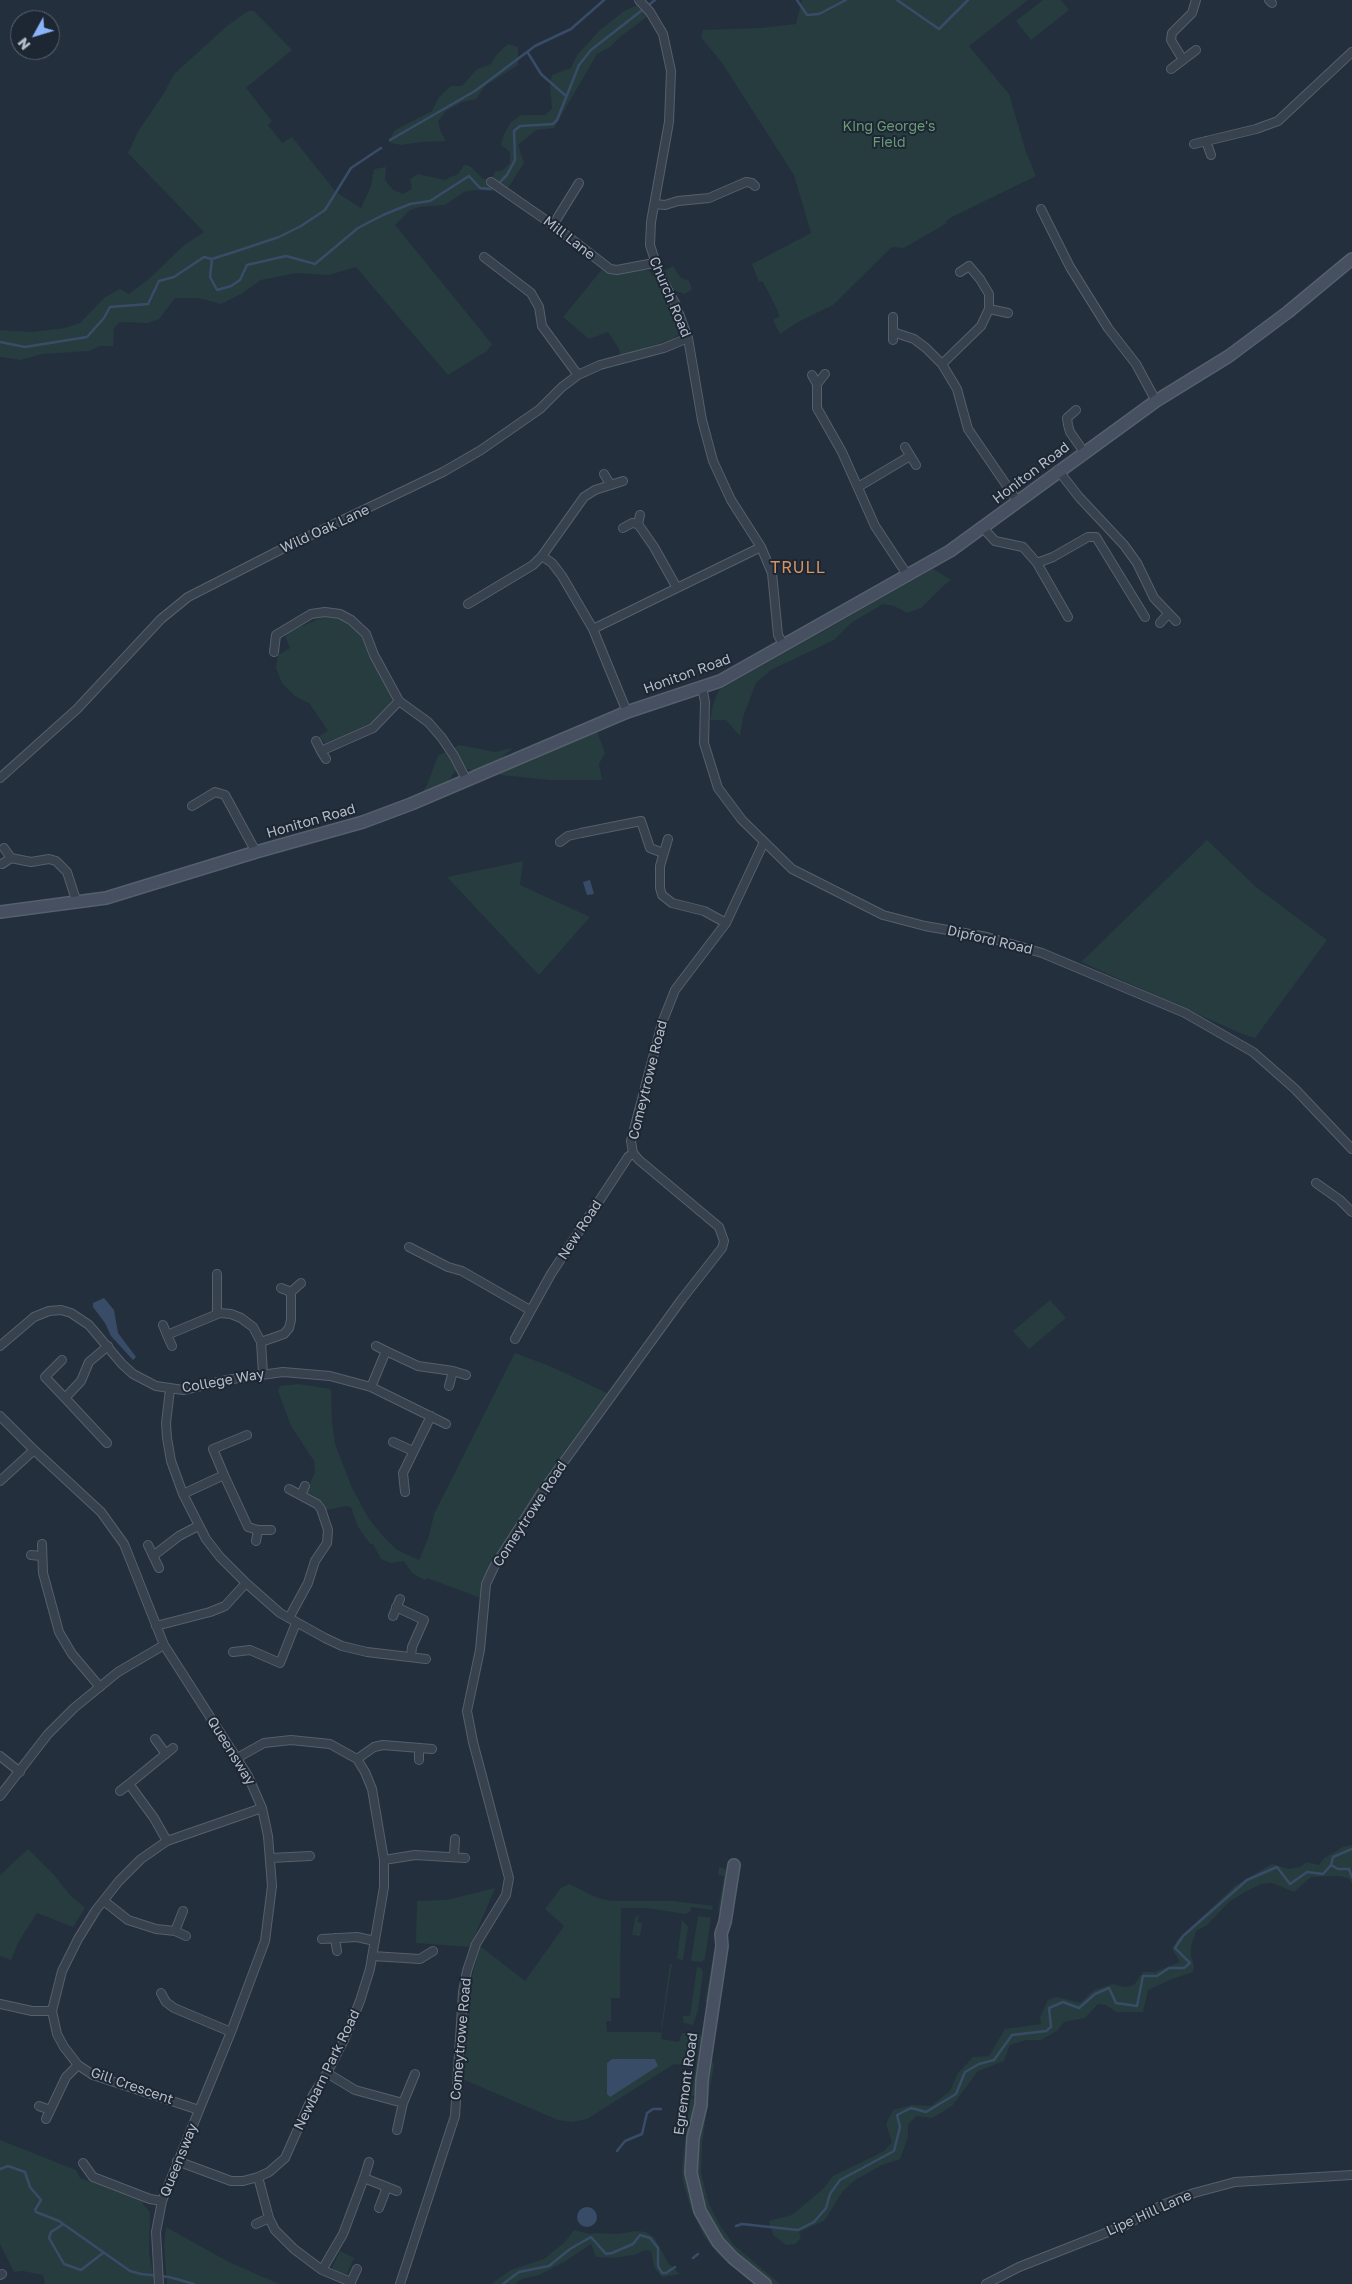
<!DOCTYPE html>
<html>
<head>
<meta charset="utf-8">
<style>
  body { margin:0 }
  #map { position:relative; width:1352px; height:2284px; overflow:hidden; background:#242f3e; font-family:"Golos Text",sans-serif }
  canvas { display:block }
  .north { position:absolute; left:10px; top:10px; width:50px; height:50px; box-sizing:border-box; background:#1d2633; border:1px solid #59626f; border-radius:50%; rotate:231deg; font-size:14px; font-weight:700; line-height:20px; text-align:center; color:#b4bcc9 }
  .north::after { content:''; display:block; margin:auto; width:18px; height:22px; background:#8ab4f8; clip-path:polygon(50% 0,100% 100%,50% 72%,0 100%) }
</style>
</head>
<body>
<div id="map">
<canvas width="1352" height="2284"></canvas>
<div class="north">N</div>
</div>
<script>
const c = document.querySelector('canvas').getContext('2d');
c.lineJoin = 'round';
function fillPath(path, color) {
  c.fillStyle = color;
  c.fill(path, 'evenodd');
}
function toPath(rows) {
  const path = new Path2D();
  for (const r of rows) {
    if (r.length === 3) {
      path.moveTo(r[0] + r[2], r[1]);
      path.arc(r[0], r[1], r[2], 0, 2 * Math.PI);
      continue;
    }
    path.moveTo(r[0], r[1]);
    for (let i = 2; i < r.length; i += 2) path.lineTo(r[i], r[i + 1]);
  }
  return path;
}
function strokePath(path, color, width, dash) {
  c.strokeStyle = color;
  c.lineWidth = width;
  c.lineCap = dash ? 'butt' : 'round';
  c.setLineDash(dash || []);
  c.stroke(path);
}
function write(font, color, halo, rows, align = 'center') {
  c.font = font + ' "Golos Text",sans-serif';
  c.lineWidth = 4;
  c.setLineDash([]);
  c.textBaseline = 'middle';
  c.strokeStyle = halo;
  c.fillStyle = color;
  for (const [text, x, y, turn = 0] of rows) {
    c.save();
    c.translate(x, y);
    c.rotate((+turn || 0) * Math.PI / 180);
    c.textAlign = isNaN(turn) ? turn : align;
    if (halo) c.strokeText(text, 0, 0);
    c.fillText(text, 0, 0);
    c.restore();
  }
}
fillPath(toPath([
  [802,0,1028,0,969,46,1009,94,1026,152,1036,176,952,217,946,221,947,223,904,248,892,247,833,305,798,322,780,334,773,320,780,316,769,293,762,281,759,282,752,264,811,233,794,175,722,63,701,37,703,30,761,28,796,24],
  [1043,0,1061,0,1069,10,1031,40,1016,21],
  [637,5,648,16,620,37,610,47,597,54,554,128,536,130,518,145,524,163,508,188,494,191,474,190,464,192,445,205,419,207,410,210,395,225,492,344,487,351,448,375,356,267,329,275,296,273,261,280,241,294,221,304,198,298,175,298,159,319,148,323,120,322,114,328,113,346,100,346,89,351,42,354,20,360,0,357,0,330,31,332,65,328,80,323,105,297,120,289,129,294,150,278,183,246,204,232,128,153,139,130,164,93,174,74,227,26,248,11,254,11,292,50,246,88,272,121,268,125,282,143,292,137,336,192,361,208,371,186,374,169,386,167,385,180,393,190,403,194,412,189,410,179,418,174,444,180,458,174,464,165,470,166,483,179,492,178,495,171,502,171,510,163,510,152,501,145,504,134,511,122,521,115,545,115,552,109,550,84,552,75,571,68,577,55,599,31,624,11],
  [508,44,518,47,518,65,485,86,476,99,462,102,446,111,438,121,440,130,446,141,421,142,401,145,388,142,395,130,432,111,439,97,451,86,462,86,477,69,491,64,497,54],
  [673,266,681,278,689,281,692,290,684,294,674,290,664,271],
  [603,268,642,268,649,271,657,279,678,323,680,329,678,335,673,339,620,356,619,349,608,332,589,339,563,317],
  [933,569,951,580,942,587,921,608,907,613,894,606,883,604,851,623,834,640,771,670,756,683,743,717,740,736,726,720,710,720,713,705,719,690],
  [324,617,343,619,352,624,362,635,392,693,393,698,382,715,370,725,325,744,319,736,328,731,310,704,295,696,282,683,276,668,278,655,290,648,286,638,287,632],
  [597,731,605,753,599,764,602,780,550,780,501,775,500,773],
  [459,745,496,752,513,748,496,762,475,771,463,768,453,773,451,778,444,784,422,793,427,785,438,756],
  [1207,840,1256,887,1327,940,1255,1038,1240,1033,1081,962],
  [523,861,520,885,590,917,539,975,447,877],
  [1050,1300,1066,1318,1029,1349,1013,1331],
  [515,1353,552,1367,609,1394,509,1533,482,1581,481,1598,427,1578,425,1580,412,1573,404,1561,391,1563,381,1559,373,1544,370,1544,358,1527,351,1507,346,1506,326,1510,321,1503,308,1494,307,1490,315,1472,314,1461,291,1426,278,1391,280,1386,298,1384,331,1389,332,1422,335,1444,352,1488,369,1519,383,1536,397,1550,419,1560,429,1536,434,1514],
  [1352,1845,1352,1883,1348,1878,1339,1876,1311,1877,1294,1892,1272,1883,1261,1884,1243,1893,1229,1902,1207,1925,1196,1931,1191,1947,1191,1956,1194,1966,1193,1972,1172,1979,1148,1990,1143,2012,1116,2012,1106,2005,1098,2004,1085,2018,1064,2022,1057,2031,1041,2040,1026,2040,1010,2045,1004,2061,978,2071,952,2106,932,2118,916,2116,908,2125,908,2137,900,2159,882,2165,855,2180,843,2191,824,2221,799,2232,801,2238,795,2244,786,2245,773,2235,769,2222,772,2220,792,2215,824,2188,833,2176,884,2151,892,2142,886,2124,893,2110,912,2105,931,2106,950,2091,958,2073,973,2057,989,2056,1005,2029,1041,2024,1040,2017,1048,2000,1057,1997,1080,2003,1094,1990,1113,1984,1125,1987,1134,1985,1143,1972,1155,1972,1180,1962,1172,1949,1178,1939,1236,1885,1272,1864,1289,1869,1300,1867,1307,1862,1319,1865,1324,1858,1343,1847],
  [28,1849,54,1875,70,1895,85,1908,73,1927,37,1913,19,1941,11,1960,0,1956,0,1875],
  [719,1867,725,1869,728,1873,725,1893,723,1895,721,1906,723,1911,718,1911,724,1876,718,1875],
  [569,1884,598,1898,611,1901,674,1901,713,1906,712,1910,691,1907,690,1912,685,1914,647,1908,621,1908,620,1998,611,1998,611,2021,606,2021,607,2032,656,2032,662,2033,661,2039,679,2042,682,2033,691,2033,689,2066,674,2064,587,2119,573,2122,558,2120,460,2078,467,1996,480,1946,525,1981,564,1926,545,1909,561,1888],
  [612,2059,653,2059,657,2061,607,2063],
  [495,1888,470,1947,416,1943,417,1901,447,1900],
  [639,1914,637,1922,642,1923,640,1936,632,1935,635,1918],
  [698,1916,711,1918,705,1958,702,1962,691,1961],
  [682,1920,688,1927,683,1960,677,1959],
  [717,1934,719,1935,709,2002,705,2002],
  [670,1964,672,1964,662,2029,661,2029],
  [697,1967,701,1968,703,1972,698,2010,693,2025,684,2023,683,2019,683,2016,690,2016],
  [698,2034,703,2037,700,2097,691,2096,698,2051],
  [710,2052,714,2066,708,2098,704,2097],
  [690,2098,699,2100,699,2104,693,2109,687,2144,687,2175,693,2204,759,2284,753,2284,718,2254,704,2236,691,2209,683,2182,682,2168],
  [703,2100,708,2102,702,2144,701,2173,709,2204,719,2224,734,2245,780,2284,772,2284,725,2243,705,2211,698,2190,695,2160],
  [0,2140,76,2170,80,2178,144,2201,143,2204,150,2212,149,2252,155,2284,45,2284,43,2275,23,2271,14,2272,0,2244],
  [166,2227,229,2262,279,2284,167,2284,164,2245],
  [574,2230,589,2234,598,2233,618,2234,636,2231,646,2232,654,2237,668,2263,680,2274,662,2277,654,2267,651,2251,645,2250,634,2255,612,2258,596,2257,591,2244,564,2262,539,2275,522,2279,515,2284,491,2284,511,2270,544,2259,565,2242],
  [340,2251,354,2258,347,2274,338,2273,332,2268]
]), '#263c3f');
fillPath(toPath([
  [590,880,594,894,587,895,583,882],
  [104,1298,114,1310,118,1333,136,1357,133,1360,111,1336,105,1323,93,1307,93,1303],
  [612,2059,655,2059,658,2066,610,2097,607,2094,607,2063],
  [587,2217,10]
]), '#394c67');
strokePath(toPath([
  [797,0,807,15,819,14,846,0],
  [897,0,939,29,968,0],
  [528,53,541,74,566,96],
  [390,140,475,91,535,46,571,29,604,0],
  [498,184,507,175,515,160,514,131,520,126,553,124,557,120,579,65,591,50,655,0],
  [212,259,210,277,217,290,231,286,240,280,247,265,286,256,315,264,358,228,383,215,410,204,430,201,469,176,480,188,490,189,493,187],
  [0,342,25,347,87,337,104,318,110,307,148,304,159,281,174,277,204,257,212,259,237,251,279,237,301,226,325,210,351,168,381,148],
  [1331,1865,1338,1869,1349,1869,1352,1877],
  [617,2151,625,2141,642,2134,647,2113,653,2109,661,2109],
  [0,2169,8,2166,25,2172,30,2187,41,2200,35,2210,36,2212,59,2221,130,2271,141,2274,169,2277,194,2284],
  [62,2225,51,2232,49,2238,64,2264,81,2270,103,2253],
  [736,2226,742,2224,798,2230,814,2222,826,2208,830,2194,840,2180,894,2151,900,2127,897,2115,911,2108,926,2112,956,2094,965,2072,979,2064,994,2060,1012,2035,1046,2031,1051,2027,1049,2008,1063,2002,1079,2008,1095,1994,1109,1988,1116,2003,1137,2006,1143,1976,1157,1976,1169,1968,1184,1968,1190,1963,1175,1948,1183,1936,1247,1880,1277,1867,1290,1884,1307,1872,1323,1874,1331,1865,1333,1857,1352,1849],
  [693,2258,698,2254],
  [503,2284,519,2272,549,2266,570,2249,591,2237,606,2254,612,2253,633,2244,640,2235,650,2238,658,2248,658,2266,662,2273,666,2273,675,2267]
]), '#394c67', 2.5);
const street = toPath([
  [639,0,650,12,663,34,671,71,669,122,651,222,650,245,659,273,675,303,688,338,702,420,713,461,731,500,761,547,772,573,778,635,783,644],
  [1269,0,1272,3],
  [1183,60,1171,40,1172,33,1192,13,1196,0],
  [1171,69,1196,50],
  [1206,141,1211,155],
  [1194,144,1256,129,1278,121,1352,52],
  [491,182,553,225,610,269,617,270,654,263],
  [655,204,665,205,678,201,709,198,746,182,752,183,755,186],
  [1041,209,1070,267,1108,328,1136,364,1156,401],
  [553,225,579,183],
  [484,257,531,293,539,307,542,326,578,375],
  [989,309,1008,313],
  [893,332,914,339,926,348,942,364,957,389,968,429,1018,502],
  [893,340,893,317],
  [942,364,981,326,989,309,989,294,980,279,969,266,960,272],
  [825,374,817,384,817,408,842,452,875,526,908,576],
  [812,375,817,384],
  [1076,410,1067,418,1068,425,1070,432,1084,452],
  [905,447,916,465],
  [1058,470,1079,497,1124,545,1137,563,1154,598,1176,621],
  [604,474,610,484],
  [858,487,910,456],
  [638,524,654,547,677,588],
  [623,528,632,523,638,524,640,515],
  [983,528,995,541,1023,547,1037,563,1053,557,1088,537,1096,537,1145,617],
  [542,556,584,497,595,490,623,481],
  [1037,563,1068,617],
  [468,604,533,565,542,556,552,563,562,576,593,629,627,712],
  [1160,623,1168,614],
  [593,629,761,547],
  [274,652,276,635,311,614,325,612,340,614,351,620,366,634,374,655,399,701,428,722,442,738,454,756,466,779],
  [702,687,705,702,704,743,718,788,742,820,792,869,883,915,925,926,987,937,1042,953,1185,1013,1253,1052,1295,1089,1352,1149],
  [316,741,321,751],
  [326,759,321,751,373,728,399,701],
  [0,778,77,709,161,619,188,597,284,548,443,472,481,450,540,409,562,387,578,375,600,365,664,348,688,338],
  [192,806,215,792,225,795,256,852],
  [668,839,660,866,660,888,662,895,672,903,704,911,726,923],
  [560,842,568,836,581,833,641,821,650,848,663,853],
  [4,848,11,858],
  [2,864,11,858,31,862,49,859,56,861,67,872,77,903],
  [1316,1183,1340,1200,1352,1212],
  [409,1247,448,1267,462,1271,530,1310],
  [217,1274,217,1314],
  [281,1288,291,1292],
  [163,1325,167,1335,220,1313,231,1314,241,1318,253,1327,261,1342,263,1374],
  [167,1335,172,1346],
  [515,1339,551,1274,628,1157,633,1153],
  [261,1342,284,1334,289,1328,291,1320,291,1292,301,1283],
  [0,1346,34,1317,49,1311,61,1310,71,1313,89,1325,122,1364,133,1374,156,1386,183,1390,232,1379,283,1372,330,1376,371,1387,446,1424],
  [376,1346,386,1351],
  [62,1360,45,1377,65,1398],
  [449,1386,453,1371],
  [371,1387,386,1351,418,1366,453,1371,466,1375],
  [0,1416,34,1450,101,1512,124,1544,164,1645,248,1776,262,1808,268,1836,272,1886,265,1941,231,2032,162,2201,156,2232,159,2284],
  [393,1442,413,1451],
  [107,1443,65,1398,81,1381,89,1362,108,1346],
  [224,1475,213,1449,247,1435],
  [0,1481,34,1450],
  [405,1492,403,1473,431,1416],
  [183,1494,224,1475,248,1527,258,1530],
  [301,1495,305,1486],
  [256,1541,258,1530,271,1530],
  [42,1544,43,1573,59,1632,72,1654,100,1687],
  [148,1545,159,1568],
  [31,1555,41,1556],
  [153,1556,179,1536,198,1526],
  [246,1583,280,1613,325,1638,342,1646,367,1652,426,1659],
  [396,1607,424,1620,412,1647,411,1657],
  [393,1616,400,1599],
  [289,1618,308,1583,315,1561,327,1543,328,1530,321,1509,317,1504,289,1489],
  [156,1626,210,1612,225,1606,246,1583,220,1557,206,1539,183,1494,171,1461,167,1438,166,1423,170,1389],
  [233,1652,250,1650,280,1663,296,1623],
  [155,1739,166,1754],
  [0,1756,20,1772],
  [357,1759,374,1747,383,1745,432,1749],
  [419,1760,419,1748],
  [120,1791,129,1784],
  [0,1796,48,1734,74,1708,118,1672,164,1645],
  [167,1841,154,1818,129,1784,173,1748],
  [454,1856,455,1839],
  [271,1858,310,1856],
  [384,1860,415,1855,465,1858],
  [104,1901,128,1920,156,1929,175,1931,186,1936],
  [175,1931,183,1911],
  [335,1938,337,1951],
  [322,1939,357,1937,375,1941],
  [372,1956,420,1959,433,1951],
  [161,1993,166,2002,174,2008,231,2032],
  [0,2004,32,2011,52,2011],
  [327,2073,355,2090,403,2103,415,2074],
  [39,2106,50,2110],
  [199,2110,93,2075,78,2065,64,2047,57,2034,52,2011,62,1971,78,1939,96,1910,119,1881,141,1859,167,1841,262,1808],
  [46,2119,66,2077,78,2065],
  [397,2130,403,2103],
  [177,2161,231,2181,243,2181,258,2177,269,2172,285,2158,313,2095,327,2073,344,2040,360,2001,370,1969,384,1887,384,1860,372,1789,365,1772,357,1759,330,1744,291,1740,264,1743,237,1758],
  [83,2163,93,2177,150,2199,162,2201],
  [258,2177,269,2218,275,2230,294,2249,322,2270,351,2282,351,2284],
  [364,2178,369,2162],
  [379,2208,387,2187],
  [256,2224,269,2218],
  [322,2270,343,2234,364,2178,397,2191],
  [0,2275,2,2274],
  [351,2282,357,2269],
  [400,2284,455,2116,463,1992,467,1971,476,1944,506,1895,509,1878,473,1742,467,1711,480,1650,486,1584,494,1567,541,1493,682,1299,722,1248,724,1241,719,1227,639,1160,633,1153,631,1141,662,1023,675,990,726,923,764,842],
  [986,2284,1019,2267,1126,2225,1162,2205,1194,2193,1235,2182,1352,2175]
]);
const secondary = toPath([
  [0,912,106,898,256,852,363,822,411,804,627,712,720,681,950,551,1156,401,1229,356,1288,312,1352,259],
  [734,1865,725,1922,721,1934,722,1946,702,2080,701,2105,693,2138,691,2173,700,2211,718,2242,733,2258,765,2284]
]);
strokePath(street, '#565f6c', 10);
strokePath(secondary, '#565f6c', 14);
strokePath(street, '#38414e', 8);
strokePath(secondary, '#465061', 11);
write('14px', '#6b9a76', '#1d2633', [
  ["King George's",889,127],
  ["Field",889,143]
]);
write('14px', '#b4bcc9', '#1d2633', [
  ["Mill Lane",569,238,38],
  ["Church Road",670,297,67],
  ["Honiton Road",1031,473,-37],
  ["Wild Oak Lane",325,529,-25],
  ["Honiton Road",687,674,-20],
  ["Honiton Road",311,821,-16],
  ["Dipford Road",990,940,13],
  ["Comeytrowe Road",648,1080,-76],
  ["New Road",580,1230,-57],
  ["College Way",223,1381,-10],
  ["Comeytrowe Road",530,1514,-57],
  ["Queensway",231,1751,58],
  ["Comeytrowe Road",461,2039,-85],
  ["Newbarn Park Road",327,2070,-64],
  ["Egremont Road",686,2084,-82],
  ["Gill Crescent",132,2086,19],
  ["Queensway",179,2160,-68],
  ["Lipe Hill Lane",1149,2213,-24]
]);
c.letterSpacing = '1px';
write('16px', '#d59563', '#1d2633', [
  ["TRULL",798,568]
]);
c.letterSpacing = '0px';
</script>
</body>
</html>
